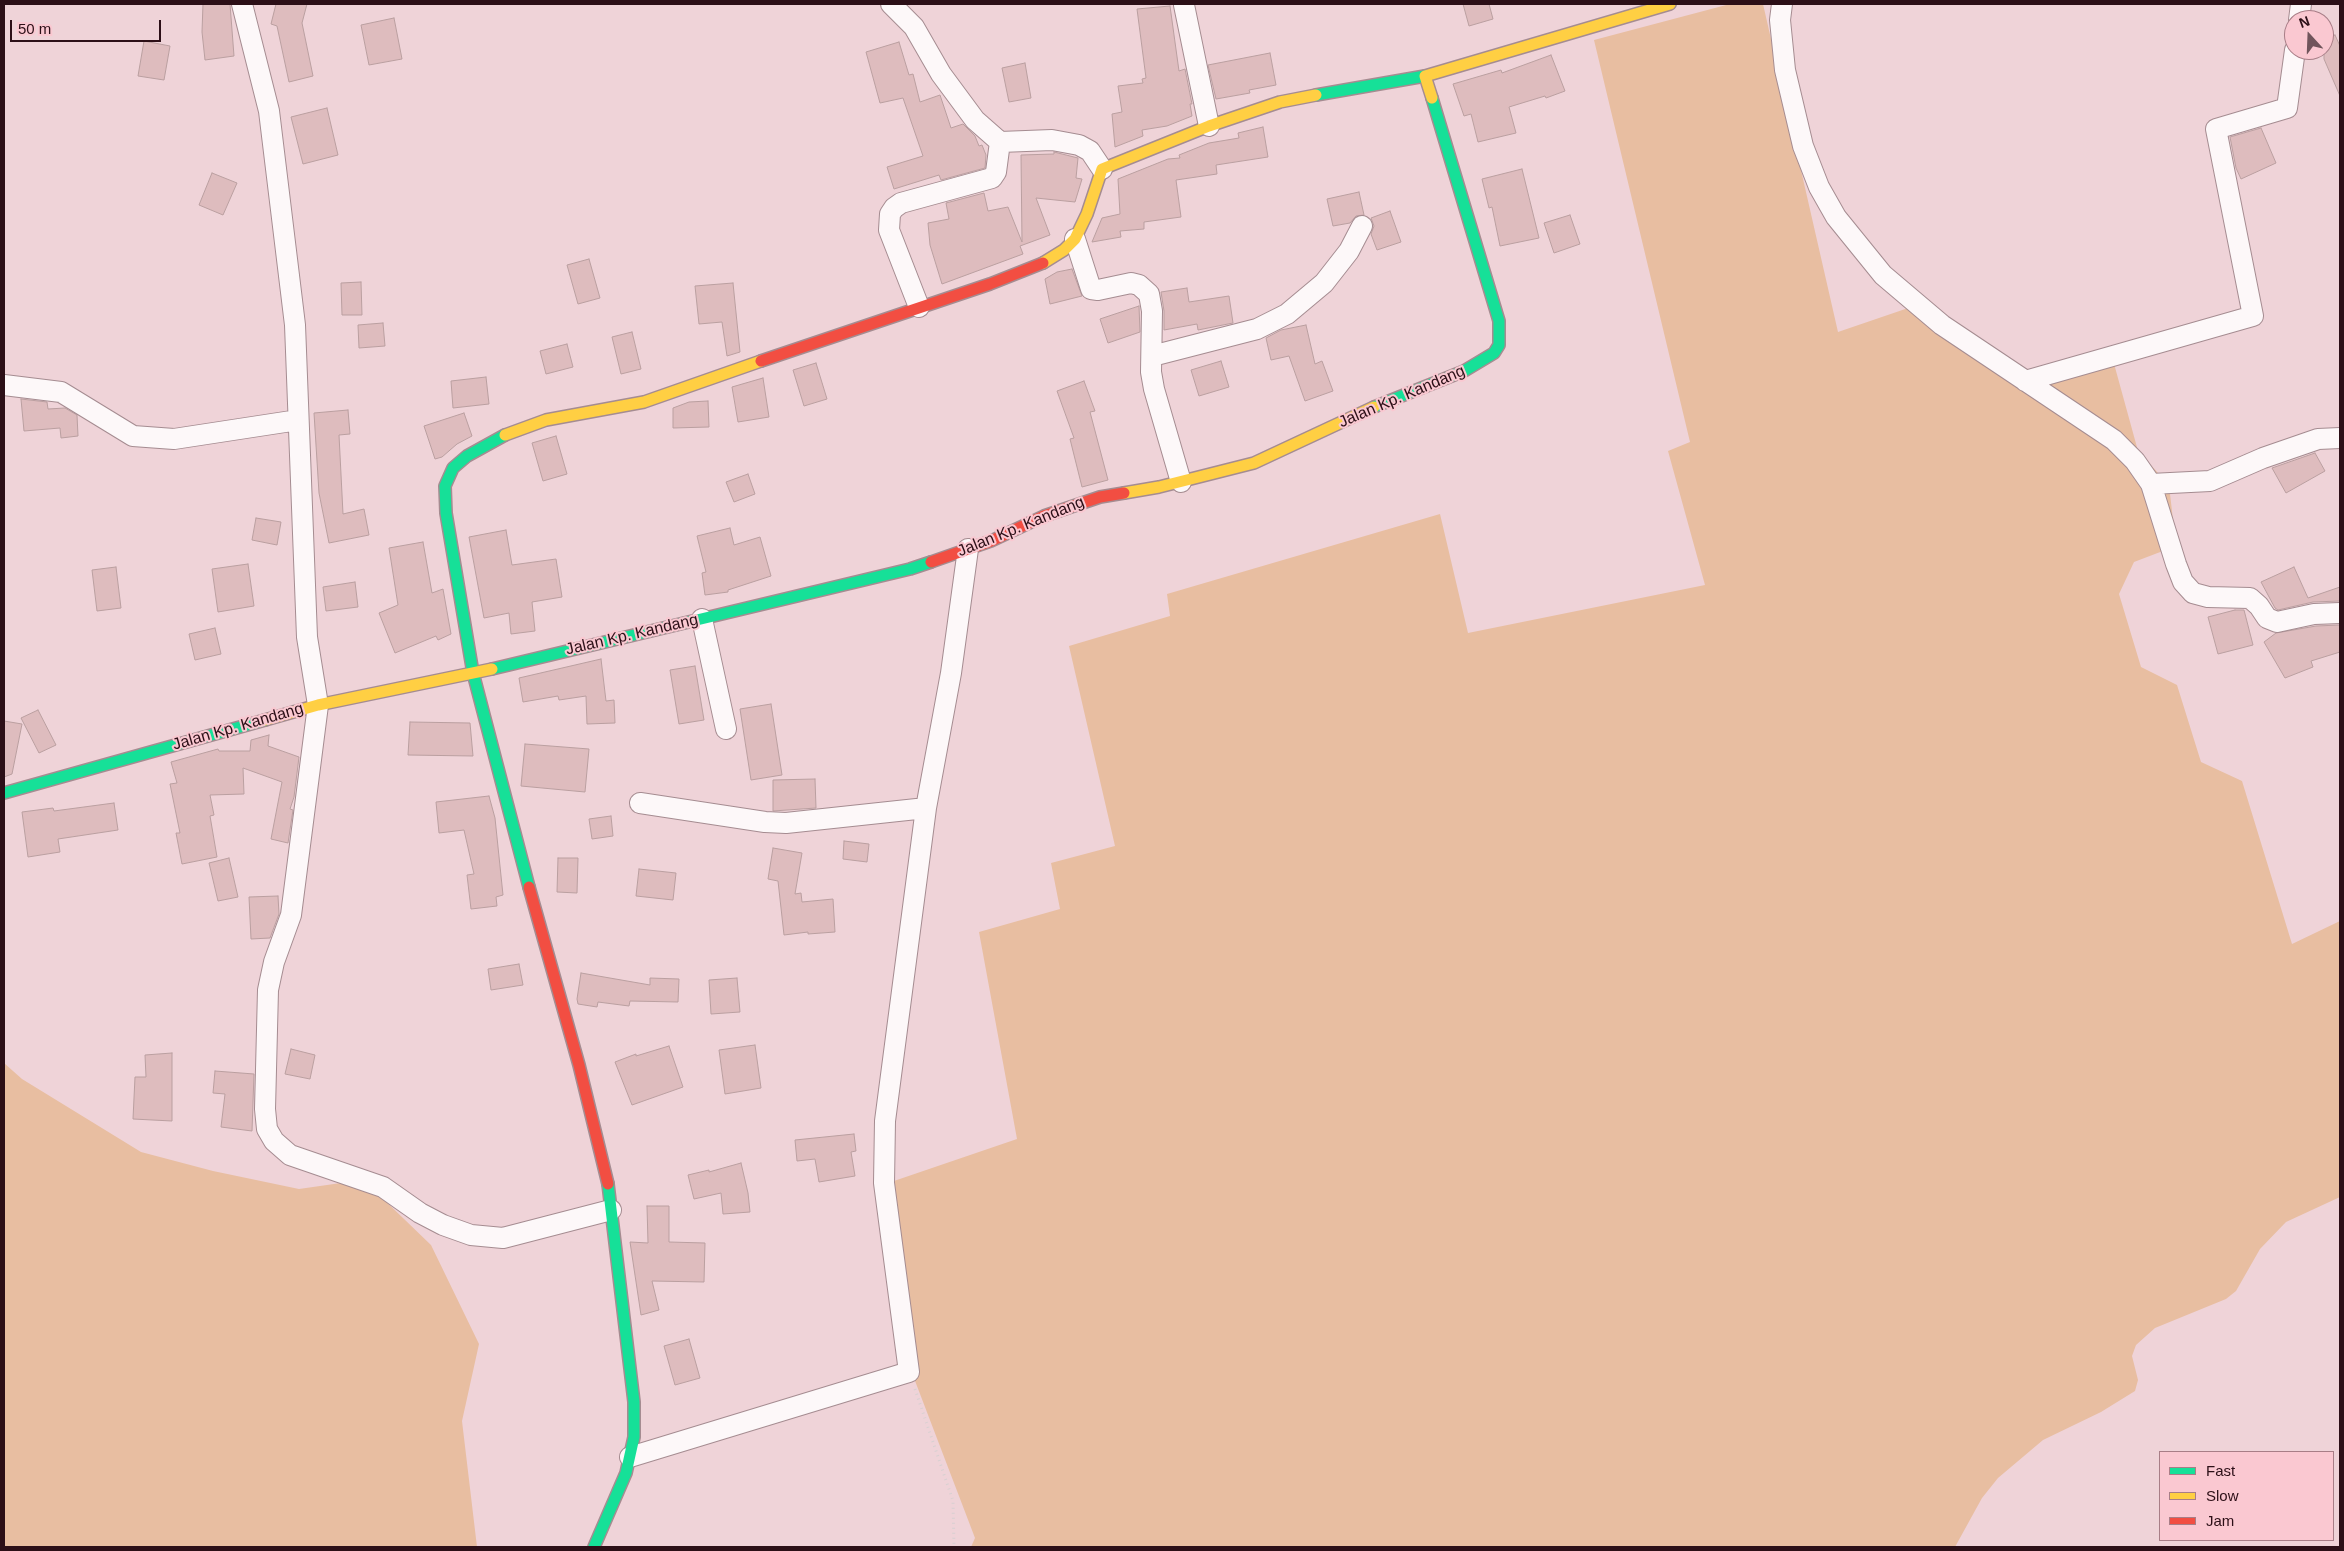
<!DOCTYPE html>
<html>
<head>
<meta charset="utf-8">
<style>
  body { margin:0 }
  #map { position:relative; width:2344px; height:1551px; overflow:hidden; background:#efd3d8; font-family:Arial,sans-serif }
  canvas { display:block }
  .frame { position:absolute; inset:0; border:5px solid #2c0f17; pointer-events:none }
  .legend { position:absolute; left:2159px; top:1451px; width:175px; height:90px; box-sizing:border-box; background:#fac8d1; border:1px solid #a87e87; margin:0; padding:6px 9px; list-style:none; font-size:15px; color:#2c0f17 }
  .legend li { display:flex; align-items:center; gap:10px; height:25px }
  .legend b { width:25px; border:1px solid #a87e87 }
  .north { position:absolute; left:2284px; top:10px; width:50px; height:50px; box-sizing:border-box; background:#fac8d1; border:1px solid #a87e87; border-radius:50%; rotate:340deg; font-size:14px; font-weight:700; line-height:20px; text-align:center; color:#2c0f17 }
  .north::after { content:''; display:block; margin:auto; width:18px; height:22px; background:#70545b; clip-path:polygon(50% 0,100% 100%,50% 72%,0 100%) }
  .scale { position:absolute; left:10px; top:20px; width:151px; height:22px; box-sizing:border-box; border:2px solid #2c0f17; border-top:0; padding-left:6px; font-size:15px; line-height:18px; white-space:nowrap; color:#2c0f17; -webkit-text-stroke:4px #fac8d1; paint-order:stroke }
</style>
</head>
<body>
<div id="map">
<canvas width="2344" height="1551"></canvas>
<div class="frame"></div>
<ul class="legend">
<li><b style="height:6px;background:#16e098"></b>Fast</li>
<li><b style="height:6px;background:#ffcf43"></b>Slow</li>
<li><b style="height:6px;background:#f24e42"></b>Jam</li>
</ul>
<div class="north">N</div>
<div class="scale">50 m</div>
</div>
<script>
const c = document.querySelector('canvas').getContext('2d');
c.lineJoin = 'round';
function fillPath(path, color) {
  c.fillStyle = color;
  c.fill(path, 'evenodd');
}
function toPath(rows) {
  const path = new Path2D();
  for (const r of rows) {
    path.moveTo(r[0], r[1]);
    for (let i = 2; i < r.length; i += 2) path.lineTo(r[i], r[i + 1]);
  }
  return path;
}
function strokePath(path, color, width, dash) {
  c.strokeStyle = color;
  c.lineWidth = width;
  c.lineCap = dash ? 'butt' : 'round';
  c.setLineDash(dash || []);
  c.stroke(path);
}
function write(font, color, halo, rows, align = 'center') {
  c.font = font + ' Arial,sans-serif';
  c.lineWidth = 4;
  c.setLineDash([]);
  c.textBaseline = 'middle';
  c.strokeStyle = halo;
  c.fillStyle = color;
  for (const [text, x, y, turn = 0] of rows) {
    c.save();
    c.translate(x, y);
    c.rotate((+turn || 0) * Math.PI / 180);
    c.textAlign = isNaN(turn) ? turn : align;
    if (halo) c.strokeText(text, 0, 0);
    c.fillText(text, 0, 0);
    c.restore();
  }
}
fillPath(toPath([
  [1730,4,1763,4,1838,332,1917,305,2027,372,2113,360,2138,451,2169,485,2176,546,2134,562,2119,594,2141,667,2177,685,2201,762,2242,781,2292,944,2340,921,2340,1197,2286,1222,2260,1249,2236,1291,2226,1299,2155,1328,2136,1345,2132,1356,2138,1380,2135,1391,2101,1412,2043,1440,1998,1478,1982,1498,1955,1547,971,1547,975,1538,904,1352,891,1182,1017,1139,979,932,1060,909,1051,863,1115,846,1069,646,1170,616,1167,594,1440,514,1468,633,1705,585,1668,451,1690,442,1594,40],
  [4,1063,22,1079,141,1152,213,1171,299,1189,341,1183,376,1192,431,1245,479,1344,462,1421,477,1547,4,1547]
]), '#e8bea1');
const building = toPath([
  [203,4,230,4,234,56,205,60,202,32,203,4],
  [276,4,307,4,302,23,313,76,289,82,277,26,271,24,276,4],
  [1463,4,1489,4,1493,19,1469,26,1463,4],
  [1170,6,1179,71,1185,69,1192,104,1190,104,1192,116,1167,126,1142,130,1143,136,1115,147,1112,114,1122,112,1118,86,1143,83,1142,79,1146,78,1137,9,1170,6],
  [394,18,402,59,369,65,361,25,394,18],
  [2335,35,2340,46,2340,96,2324,59,2324,40,2335,35],
  [144,41,170,46,164,80,138,76,144,41],
  [899,42,909,75,913,74,920,102,940,95,951,128,963,124,975,136,979,146,982,145,986,155,985,168,941,180,939,175,894,189,887,167,923,156,903,98,880,103,866,52,899,42],
  [1270,53,1276,85,1249,90,1250,93,1216,99,1208,65,1270,53],
  [1551,55,1565,91,1546,98,1545,96,1509,107,1516,133,1478,142,1471,114,1464,116,1453,84,1501,70,1502,73,1551,55],
  [1025,63,1031,98,1009,102,1002,68,1025,63],
  [327,108,338,155,303,164,291,117,327,108],
  [1263,127,1268,157,1216,165,1217,174,1176,180,1181,217,1144,222,1144,229,1120,231,1121,237,1092,242,1102,218,1120,214,1118,179,1168,159,1180,158,1179,155,1209,143,1239,138,1238,133,1263,127],
  [2261,128,2276,163,2241,179,2236,168,2230,137,2261,128],
  [1054,152,1078,158,1076,178,1082,179,1075,202,1036,198,1050,235,1020,246,1023,254,942,284,930,245,928,223,949,219,946,203,984,193,988,211,1008,207,1022,242,1021,155,1054,154,1054,152],
  [1522,169,1539,238,1500,246,1492,207,1489,208,1482,179,1522,169],
  [212,173,237,183,223,215,199,205,212,173],
  [1359,192,1364,215,1356,216,1350,223,1333,226,1327,199,1359,192],
  [1390,211,1401,242,1377,250,1371,234,1374,226,1371,218,1390,211],
  [1570,215,1580,244,1554,253,1544,223,1570,215],
  [589,259,600,298,578,304,567,265,589,259],
  [1072,269,1082,296,1050,304,1045,279,1057,272,1072,269],
  [361,282,362,315,342,315,341,283,361,282],
  [733,283,740,352,727,356,722,322,699,324,695,286,733,283],
  [1187,288,1189,302,1229,296,1233,323,1198,330,1197,324,1164,330,1164,311,1161,292,1187,288],
  [1139,306,1140,332,1108,343,1100,319,1139,306],
  [383,323,385,346,359,348,358,325,383,323],
  [1306,325,1315,364,1322,361,1333,391,1305,401,1289,356,1271,360,1266,338,1281,330,1306,325],
  [632,332,641,369,621,374,612,337,632,332],
  [567,344,573,367,546,374,540,351,567,344],
  [1221,361,1229,387,1199,396,1191,370,1221,361],
  [816,363,827,399,804,406,793,370,816,363],
  [486,377,489,404,453,408,451,381,486,377],
  [763,378,769,417,738,422,732,387,763,378],
  [1084,381,1095,411,1090,412,1108,480,1082,487,1070,439,1074,438,1057,391,1084,381],
  [21,399,47,402,48,409,65,408,77,415,78,436,61,438,60,428,24,431,21,399],
  [708,401,709,427,673,428,673,408,689,402,708,401],
  [348,410,350,434,339,435,343,514,364,509,369,535,329,543,319,493,314,413,348,410],
  [464,413,472,436,457,444,442,457,435,459,424,426,464,413],
  [556,436,567,474,543,481,532,443,556,436],
  [2315,453,2325,471,2286,493,2272,468,2315,453],
  [748,474,755,494,734,502,726,482,748,474],
  [256,518,281,522,277,545,252,540,256,518],
  [730,528,734,545,760,537,771,576,728,590,728,592,705,595,702,573,706,572,697,536,730,528],
  [506,530,512,565,556,559,562,597,532,602,535,631,511,634,509,613,484,618,469,537,506,530],
  [423,542,432,593,443,589,451,634,438,640,436,636,395,653,379,613,398,605,389,548,423,542],
  [248,564,254,606,218,612,212,569,248,564],
  [116,567,121,608,97,611,92,570,116,567],
  [2294,567,2308,598,2340,587,2340,601,2313,602,2278,610,2275,608,2261,582,2294,567],
  [355,582,358,607,326,611,323,587,355,582],
  [2235,610,2244,610,2253,645,2218,654,2208,617,2235,610],
  [2340,625,2340,652,2311,661,2313,667,2285,678,2264,642,2276,633,2316,626,2340,625],
  [215,628,221,654,195,660,189,634,215,628],
  [601,659,606,701,614,700,615,723,587,724,586,696,559,700,558,696,523,702,519,678,601,659],
  [695,666,704,720,679,724,670,670,695,666],
  [771,704,782,775,751,780,740,709,771,704],
  [38,710,56,745,39,753,21,718,38,710],
  [4,721,22,724,12,774,4,777,4,721],
  [410,722,470,723,473,756,408,755,410,722],
  [269,735,268,746,299,757,294,797,290,809,293,810,288,843,271,839,282,782,243,768,244,794,210,795,214,815,210,816,217,857,182,864,176,833,180,833,170,784,177,783,171,762,218,749,219,751,250,751,251,740,269,735],
  [525,744,589,749,585,792,521,786,525,744],
  [815,779,816,808,773,811,773,780,815,779],
  [489,796,495,818,503,895,496,897,497,906,471,909,467,875,474,874,464,830,439,833,436,802,489,796],
  [114,803,118,830,58,839,60,852,28,857,22,812,53,808,54,811,114,803],
  [611,816,613,836,592,839,589,819,611,816],
  [844,841,869,844,867,862,843,859,844,841],
  [773,848,802,853,795,894,801,893,802,902,833,899,835,932,808,934,808,932,784,935,778,881,768,879,773,848],
  [229,858,238,897,218,901,209,863,229,858],
  [558,858,578,858,577,893,557,892,558,858],
  [639,869,676,873,673,900,636,896,639,869],
  [278,896,279,914,270,938,251,939,249,897,278,896],
  [519,964,523,985,491,990,488,969,519,964],
  [581,973,650,985,650,978,679,979,678,1002,630,1001,629,1006,598,1002,597,1007,578,1004,577,999,581,973],
  [737,978,740,1012,711,1014,709,980,737,978],
  [755,1045,761,1088,725,1094,719,1050,755,1045],
  [669,1046,683,1087,632,1105,615,1062,636,1054,636,1056,669,1046],
  [291,1049,315,1055,310,1079,285,1074,291,1049],
  [172,1053,172,1121,133,1119,135,1077,146,1077,145,1055,172,1053],
  [215,1071,254,1074,252,1131,221,1127,225,1094,213,1093,215,1071],
  [854,1134,856,1151,851,1152,855,1176,819,1182,815,1159,797,1161,795,1140,854,1134],
  [741,1163,748,1193,750,1212,723,1214,721,1193,694,1199,688,1175,709,1170,709,1172,741,1163],
  [647,1206,669,1206,669,1242,705,1243,704,1282,652,1281,659,1310,641,1315,630,1242,648,1243,647,1206],
  [689,1339,700,1378,675,1385,664,1346,689,1339]
]);
fillPath(building, '#debcbe');
strokePath(building, '#ba9fa0', 1);
const street = toPath([
  [242,4,269,111,295,325,307,637,318,705,291,915,274,962,268,990,265,1109,267,1129,274,1141,290,1155,383,1187,420,1213,443,1225,471,1235,503,1238,611,1210],
  [891,4,914,27,941,74,975,120,1000,142,1052,140,1079,145,1090,151,1102,169],
  [1782,4,1780,20,1785,70,1803,146,1819,187,1836,217,1883,275,1942,325,2114,440,2135,461,2151,484,2176,564,2183,582,2193,593,2208,597,2250,598,2259,606,2267,618,2277,622,2314,614,2340,613],
  [1184,5,1209,126],
  [2299,20,2301,4],
  [1075,239,1091,289,1098,290,1131,283,1139,285,1149,294,1152,311,1151,372,1154,389,1181,482],
  [919,307,889,230,890,214,894,208,901,203,992,178,996,172,1000,142],
  [1152,356,1257,329,1287,314,1324,283,1349,251,1362,226],
  [2025,381,2253,316,2216,129,2287,108,2295,50],
  [4,385,61,392,133,436,174,439,298,420],
  [2151,484,2210,481,2263,458,2318,439,2340,438],
  [702,619,726,729],
  [640,803,765,822,786,823,926,808],
  [630,1457,909,1372,884,1183,885,1121,926,808,951,673,968,549]
]);
const fast = toPath([
  [1316,95,1425,76],
  [1374,407,1464,371,1494,353,1499,345,1499,321,1432,98],
  [505,435,467,456,453,468,445,486,446,513,473,673,529,887],
  [492,669,910,569,931,562],
  [4,793,265,720],
  [594,1547,626,1473,634,1437,634,1402,608,1184]
]);
const slow = toPath([
  [1432,98,1425,76,1670,4],
  [1043,263,1064,250,1075,239,1087,214,1102,169,1209,126,1280,102,1316,95],
  [505,435,546,420,644,402,761,361],
  [1124,493,1159,487,1254,463,1374,407],
  [265,720,318,705,492,669]
]);
const jam = toPath([
  [761,361,990,284,1043,263],
  [931,562,991,541,1044,516,1100,497,1124,493],
  [529,887,579,1065,608,1184]
]);
strokePath(street, '#a58c91', 22);
strokePath(fast, '#a58c91', 14);
strokePath(slow, '#a58c91', 14);
strokePath(jam, '#a58c91', 14);
strokePath(toPath([
  [915,1389,953,1501,954,1547]
]), '#d8d0d1', 3, [1, 4]);
strokePath(street, '#fdf8f9', 20);
strokePath(fast, '#16e098', 11);
strokePath(slow, '#ffcf43', 11);
strokePath(jam, '#f24e42', 11);
write('16px', '#2c0f17', '#fac8d1', [
  ["Jalan Kp. Kandang",1402,397,-23],
  ["Jalan Kp. Kandang",1021,527,-22],
  ["Jalan Kp. Kandang",632,635,-13],
  ["Jalan Kp. Kandang",238,727,-16]
]);
</script>
</body>
</html>
